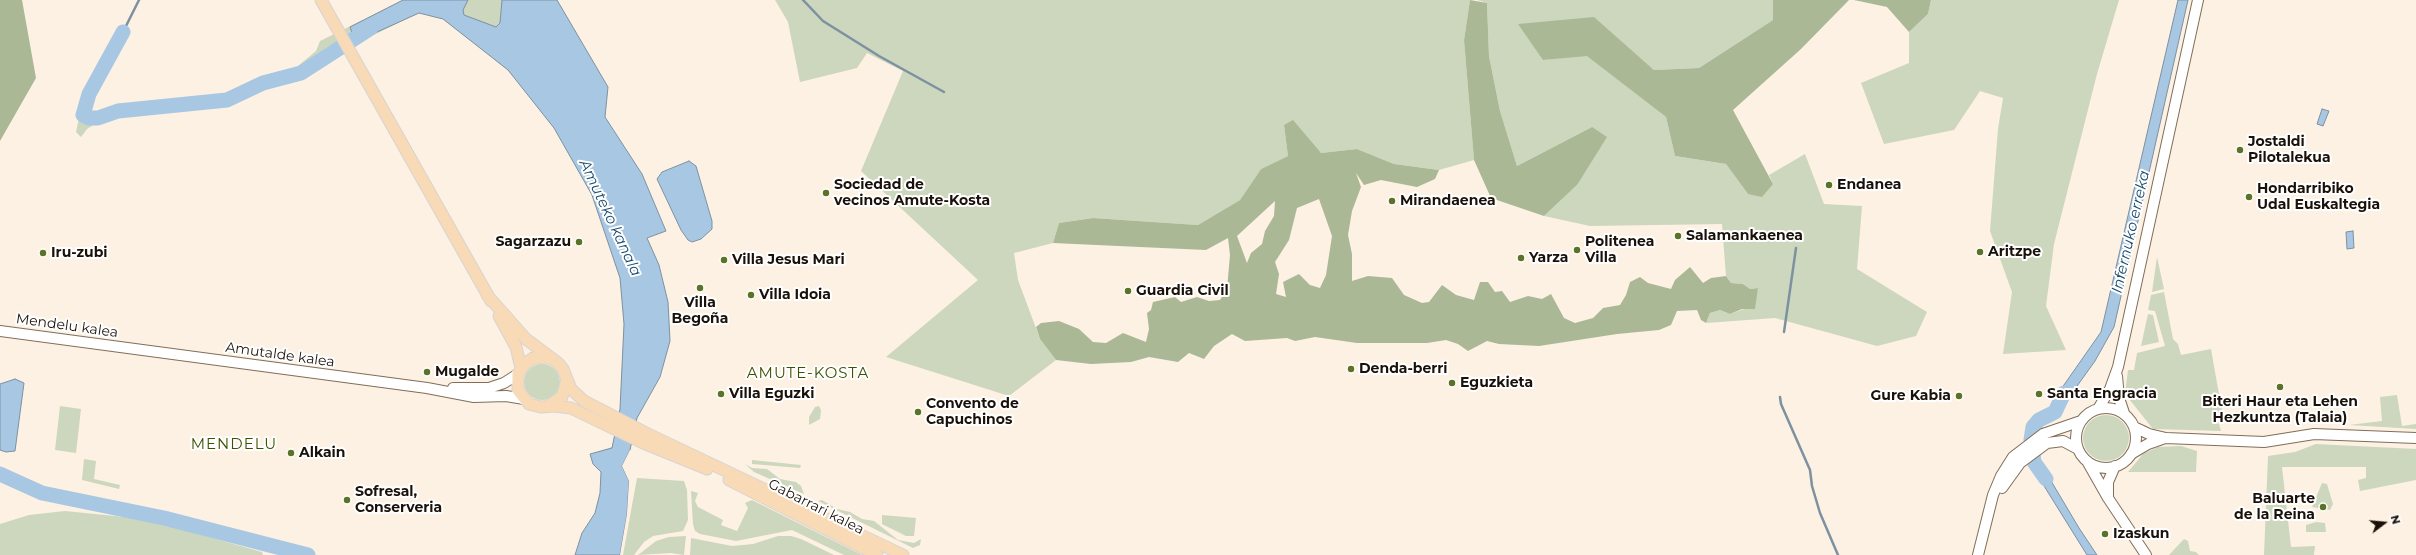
<!DOCTYPE html>
<html>
<head>
<meta charset="utf-8">
<style>
  body { margin:0 }
  #map { position:relative; width:2416px; height:555px; overflow:hidden; background:#fdf1e3; font-family:Montserrat,sans-serif }
  canvas { display:block }
  .north { position:absolute; left:2364px; top:503px; width:40px; height:40px; -webkit-text-stroke:3px #fff; paint-order:stroke; rotate:74deg; font-size:11px; font-weight:700; line-height:16px; text-align:center; color:#1a120a }
  .north::after { content:''; display:block; margin:auto; width:14px; height:18px; background:#1a120a; clip-path:polygon(50% 0,100% 100%,50% 72%,0 100%) }
</style>
</head>
<body>
<div id="map">
<canvas width="2416" height="555"></canvas>
<div class="north">N</div>
</div>
<script>
const c = document.querySelector('canvas').getContext('2d');
c.lineJoin = 'round';
function fillPath(path, color) {
  c.fillStyle = color;
  c.fill(path, 'evenodd');
}
function toPath(rows) {
  const path = new Path2D();
  for (const r of rows) {
    if (r.length === 3) {
      path.moveTo(r[0] + r[2], r[1]);
      path.arc(r[0], r[1], r[2], 0, 2 * Math.PI);
      continue;
    }
    path.moveTo(r[0], r[1]);
    for (let i = 2; i < r.length; i += 2) path.lineTo(r[i], r[i + 1]);
  }
  return path;
}
function strokePath(path, color, width, dash) {
  c.strokeStyle = color;
  c.lineWidth = width;
  c.lineCap = dash ? 'butt' : 'round';
  c.setLineDash(dash || []);
  c.stroke(path);
}
function write(font, color, halo, rows, align = 'center') {
  c.font = font + ' Montserrat,sans-serif';
  c.lineWidth = 4;
  c.setLineDash([]);
  c.textBaseline = 'middle';
  c.strokeStyle = halo;
  c.fillStyle = color;
  for (const [text, x, y, turn = 0] of rows) {
    c.save();
    c.translate(x, y);
    c.rotate((+turn || 0) * Math.PI / 180);
    c.textAlign = isNaN(turn) ? turn : align;
    if (halo) c.strokeText(text, 0, 0);
    c.fillText(text, 0, 0);
    c.restore();
  }
}
fillPath(toPath([
  [403,0,502,0,500,23,578,157,639,330,613,449,590,454,612,447,620,409,624,324,620,278,592,195,554,128,508,70,443,19,419,13,334,54,306,75,291,81,267,87,226,105,131,111,107,117,87,129,81,137,76,132,82,104,95,78,98,81,89,111,98,114,123,107,161,106,230,93,259,77,292,71,316,51,320,41],
  [775,0,1470,0,1464,40,1474,160,1439,170,1394,164,1357,149,1321,153,1284,125,1288,156,1261,169,1240,200,1198,225,1093,218,1059,223,1053,243,1014,253,1018,280,1040,339,1056,360,1009,396,886,357,978,280,861,171,903,71,867,53,857,68,800,82,788,22],
  [1477,0,1773,0,1773,20,1699,68,1654,70,1593,17,1543,60,1587,55,1666,117,1675,156,1726,164,1748,194,1773,184,1769,175,1805,154,1824,204,1862,206,1857,269,1927,312,1916,336,1877,346,1775,318,1706,323,1710,313,1720,310,1730,314,1744,309,1754,309,1758,288,1750,289,1743,284,1731,283,1726,276,1722,224,1590,226,1544,216,1577,185,1592,127,1517,166,1500,111,1489,56,1487,3],
  [1931,0,2119,0,2097,74,2054,244,2046,306,2066,350,2003,354,2012,292,1990,231,1998,129,2003,98,1980,91,1954,130,1884,144,1861,83,1909,63,1909,32,1928,14],
  [2157,257,2164,289,2152,292],
  [2164,292,2173,339,2178,344,2181,355,2211,349,2223,417,2218,420,2221,431,2153,429,2125,394,2128,370,2134,370,2137,353,2165,346,2155,311,2148,310,2151,295],
  [2148,314,2153,315,2159,342,2141,346],
  [542,382,18],
  [2397,395,2402,426,2416,424,2416,429,2349,425,2382,421,2380,397],
  [60,406,81,409,76,453,55,450],
  [819,406,821,410,820,419,809,425,809,417,815,407],
  [2106,438,23],
  [2316,444,2416,449,2416,480,2360,491,2358,480,2366,478,2366,467,2282,467,2291,547,2315,546,2314,555,2264,555,2268,456,2295,452],
  [2181,446,2197,451,2196,472,2128,472,2143,454,2158,447],
  [84,459,96,461,94,479,120,485,119,489,82,480],
  [752,460,801,465,800,468,752,464],
  [745,464,752,468,767,469,780,479,796,482,801,486,804,494,754,472],
  [637,478,684,481,687,490,688,520,683,531,653,536,644,542,634,555,623,555],
  [2322,483,2327,484,2333,504,2330,510,2312,507],
  [691,491,698,493,695,501,698,507,723,520,721,525,737,531,748,508,745,503,752,500,862,555,844,555,792,530,736,541,700,534,695,531,693,524],
  [822,500,837,509,850,512,862,519,874,521,898,540,914,543,921,539,920,545,913,548,818,501],
  [65,511,145,519,262,552,263,555,0,555,0,524,29,515],
  [882,515,916,518,914,536,906,536,882,524],
  [2316,522,2325,523,2326,532,2306,532,2306,525],
  [686,536,684,555,671,553,638,555,656,541,669,537],
  [778,536,791,536,801,539,834,555,690,555,691,538,732,546,753,544],
  [2184,539,2188,541,2190,551,2196,552,2199,555,2169,555]
]), '#ccd7be');
fillPath(toPath([
  [0,0,22,0,36,78,0,141],
  [1470,0,1487,3,1489,56,1500,111,1517,166,1592,127,1607,137,1577,185,1544,216,1491,198,1474,160,1464,40],
  [1773,0,1849,0,1801,49,1733,110,1773,184,1762,197,1748,194,1726,164,1675,156,1666,117,1587,56,1543,60,1518,24,1594,17,1654,70,1699,68,1773,20],
  [1854,0,1931,0,1928,14,1909,32,1887,7],
  [1293,120,1321,153,1357,149,1394,164,1439,170,1435,179,1417,187,1381,180,1364,185,1356,173,1361,187,1352,211,1348,235,1352,254,1352,281,1368,276,1392,278,1404,295,1422,303,1429,302,1442,285,1456,295,1474,300,1480,282,1488,282,1495,292,1502,291,1510,302,1528,296,1542,299,1551,294,1564,318,1575,323,1593,318,1603,308,1620,305,1626,295,1630,282,1640,277,1648,283,1671,289,1675,280,1690,267,1703,283,1711,278,1726,276,1731,283,1743,284,1750,289,1758,288,1755,309,1742,309,1730,314,1720,310,1710,313,1706,323,1701,320,1697,310,1677,311,1671,325,1659,330,1617,334,1539,346,1499,344,1487,341,1468,351,1458,344,1446,340,1427,343,1357,343,1315,337,1295,341,1287,338,1245,341,1232,334,1214,346,1204,359,1189,353,1178,362,1149,357,1131,362,1091,364,1056,360,1040,339,1036,327,1041,323,1059,321,1079,329,1093,342,1106,343,1123,333,1146,342,1149,329,1147,313,1151,310,1153,302,1175,297,1181,302,1197,297,1209,301,1220,300,1227,289,1230,255,1228,238,1206,250,1053,243,1059,223,1093,218,1198,225,1240,200,1261,169,1288,156,1284,125],
  [1319,199,1332,236,1326,275,1320,288,1310,285,1299,274,1283,282,1286,297,1276,294,1279,274,1275,262,1289,240,1297,208],
  [1275,201,1274,216,1265,231,1262,244,1251,253,1247,263,1237,236]
]), '#aab895');
const water = toPath([
  [403,0,468,0,463,10,464,15,496,27,500,23,502,0,557,0,608,87,605,117,642,174,666,231,647,238,659,265,668,302,670,341,660,377,637,418,630,450,622,466,629,481,627,514,620,555,575,555,582,533,595,513,600,493,601,472,593,464,590,454,612,448,620,409,624,324,620,278,592,195,554,128,508,70,443,19,419,13,355,42,350,27,403,0],
  [2178,0,2188,0,2114,327,2095,361,2057,414,2054,409,2059,392,2101,332,2178,0],
  [2322,109,2329,111,2323,126,2317,124,2322,109],
  [689,161,696,166,712,221,712,229,701,239,692,242,688,240,681,230,657,179,662,172,689,161],
  [2353,231,2354,248,2347,249,2346,232,2353,231],
  [15,379,24,383,15,451,6,452,0,450,0,384,15,379],
  [2038,459,2079,528,2097,555,2087,555,2031,465,2038,459]
]);
fillPath(water, '#a8c7e2');
strokePath(water, '#7d91a1', 1);
fillPath(toPath([
  [630,450,632,451,624,466,631,481,629,514,622,555,620,555,627,514,629,481,622,466]
]), '#fdf1e3');
strokePath(toPath([
  [803,0,823,21,879,56,944,92],
  [123,32,139,0],
  [1784,332,1796,248],
  [1780,397,1781,404,1810,470,1812,486,1820,513,1838,555]
]), '#7d91a1', 2.5);
strokePath(toPath([
  [123,32,89,94,83,115,89,118,98,118,118,111,227,100,263,83,301,73,371,28],
  [0,474,42,493,164,518,308,555],
  [2046,479,2034,462,2031,440,2033,427,2039,420,2055,412,2064,393]
]), '#a8c7e2', 15);
const secondary = toPath([
  [0,331,427,388,474,397,506,396,524,399],
  [2117,376,2119,398,2124,413],
  [453,388,489,388,504,383,518,374],
  [2106,438,30],
  [2098,409,2110,389,2118,367,2198,0],
  [2134,427,2149,434,2166,438,2264,442,2314,434,2416,438],
  [2131,454,2148,444,2165,438],
  [2087,461,2108,498,2146,555],
  [2002,488,2020,463,2047,443,2063,441,2078,449],
  [2108,496,2108,482,2115,466],
  [1978,555,1993,495,2001,476,2013,457,2043,434,2081,421]
]);
const primary = toPath([
  [321,0,491,301],
  [487,295,526,339,558,363,563,369,571,389,584,401,648,434,903,555],
  [499,316,516,347,521,368],
  [549,358,533,358,525,364,518,374,518,390,529,404,541,407,555,406,571,408,643,443,707,469],
  [548,406,562,397,567,380],
  [729,480,877,555]
]);
strokePath(secondary, '#806e59', 12);
strokePath(primary, '#d6d4d3', 13);
strokePath(secondary, '#fff', 10);
strokePath(primary, '#f8dab6', 11);
for (const [x, y, r, color] of [
  [2240,150,4,"#5a7326"],
  [1829,185,4,"#5a7326"],
  [826,193,4,"#5a7326"],
  [2249,197,4,"#5a7326"],
  [1392,201,4,"#5a7326"],
  [1678,236,4,"#5a7326"],
  [579,242,4,"#5a7326"],
  [1577,250,4,"#5a7326"],
  [1980,252,4,"#5a7326"],
  [43,253,4,"#5a7326"],
  [1521,258,4,"#5a7326"],
  [724,260,4,"#5a7326"],
  [700,288,4,"#5a7326"],
  [1128,291,4,"#5a7326"],
  [751,295,4,"#5a7326"],
  [1351,369,4,"#5a7326"],
  [427,372,4,"#5a7326"],
  [1452,383,4,"#5a7326"],
  [2280,387,4,"#5a7326"],
  [721,394,4,"#5a7326"],
  [2039,394,4,"#5a7326"],
  [1959,396,4,"#5a7326"],
  [918,412,4,"#5a7326"],
  [291,453,4,"#5a7326"],
  [347,500,4,"#5a7326"],
  [2323,507,4,"#5a7326"],
  [2105,534,4,"#5a7326"]
]) {
  const dot = new Path2D();
  dot.arc(x, y, r, 0, 2 * Math.PI);
  c.fillStyle = color;
  c.fill(dot);
  strokePath(dot, '#fff', 1.5);
}
write('bold 14px', '#1a120a', '#fff', [
  ["Jostaldi",2248,142],
  ["Pilotalekua",2248,158],
  ["Sociedad de",834,185],
  ["vecinos Amute-Kosta",834,201],
  ["Endanea",1837,185],
  ["Hondarribiko",2257,189],
  ["Udal Euskaltegia",2257,205],
  ["Mirandaenea",1400,201],
  ["Salamankaenea",1686,236],
  ["Sagarzazu",571,242,"right"],
  ["Politenea",1585,242],
  ["Villa",1585,258],
  ["Aritzpe",1988,252],
  ["Iru-zubi",51,253],
  ["Yarza",1529,258],
  ["Villa Jesus Mari",732,260],
  ["Guardia Civil",1136,291],
  ["Villa Idoia",759,295],
  ["Villa",700,303,"center"],
  ["Begoña",700,319,"center"],
  ["Denda-berri",1359,369],
  ["Mugalde",435,372],
  ["Eguzkieta",1460,383],
  ["Villa Eguzki",729,394],
  ["Santa Engracia",2047,394],
  ["Gure Kabia",1951,396,"right"],
  ["Biteri Haur eta Lehen",2280,402,"center"],
  ["Hezkuntza (Talaia)",2280,418,"center"],
  ["Convento de",926,404],
  ["Capuchinos",926,420],
  ["Alkain",299,453],
  ["Sofresal,",355,492],
  ["Conserveria",355,508],
  ["Baluarte",2315,499,"right"],
  ["de la Reina",2315,515,"right"],
  ["Izaskun",2113,534]
], 'left');
write('14px', '#1a120a', '#fff', [
  ["Mendelu kalea",67,326,8],
  ["Amutalde kalea",280,355,8],
  ["Gabarrari kalea",816,507,27]
]);
write('italic 15px', '#1a4b6f', '#fff', [
  ["Amuteko kanala",610,218,65],
  ["Infernuko erreka",2131,232,-77]
]);
c.letterSpacing = '1px';
write('15px', '#3c5203', '#fff', [
  ["AMUTE-KOSTA",808,374],
  ["MENDELU",234,445]
]);
c.letterSpacing = '0px';
</script>
</body>
</html>
